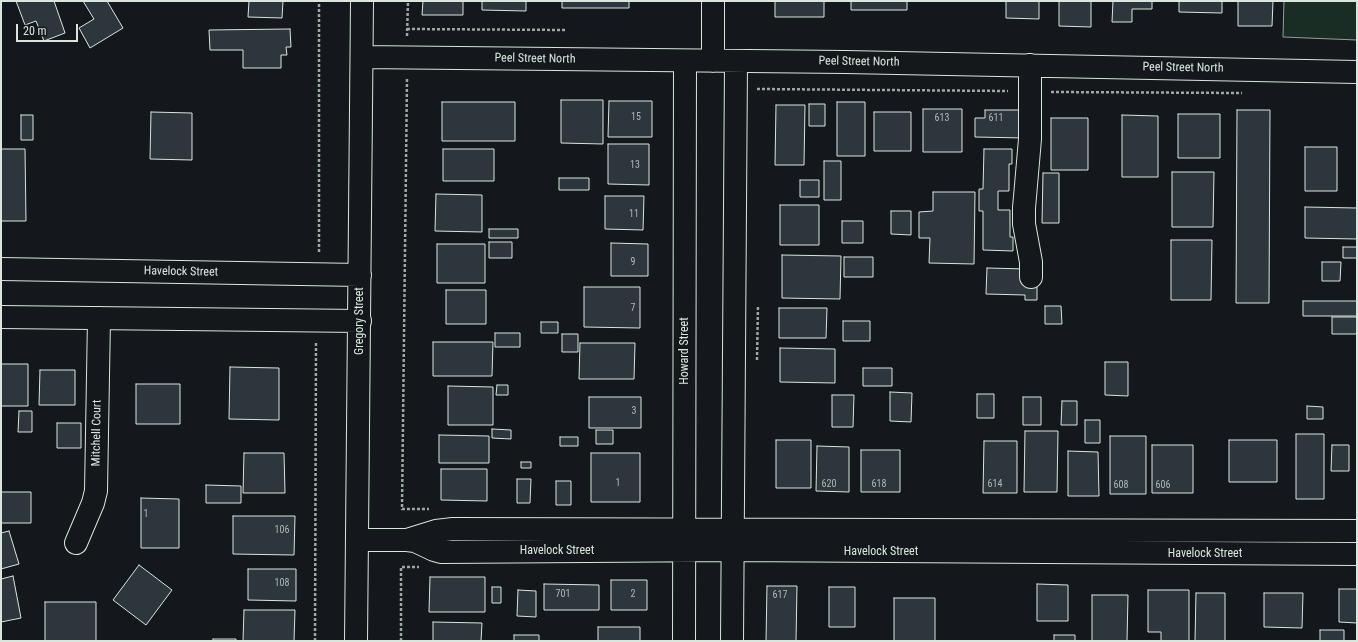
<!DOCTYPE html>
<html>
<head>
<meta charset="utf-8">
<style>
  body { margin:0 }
  #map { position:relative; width:1358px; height:642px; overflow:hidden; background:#14181c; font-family:"Roboto Condensed",sans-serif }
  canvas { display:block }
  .frame { position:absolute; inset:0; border:2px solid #d8e6dc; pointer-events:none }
  .scale { position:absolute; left:16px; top:24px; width:62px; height:18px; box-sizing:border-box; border:2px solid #d8e6dc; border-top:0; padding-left:5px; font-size:12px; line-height:14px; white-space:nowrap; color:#d8e6dc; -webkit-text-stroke:3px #14181c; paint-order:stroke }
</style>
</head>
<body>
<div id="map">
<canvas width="1358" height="642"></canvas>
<div class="frame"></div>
<div class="scale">20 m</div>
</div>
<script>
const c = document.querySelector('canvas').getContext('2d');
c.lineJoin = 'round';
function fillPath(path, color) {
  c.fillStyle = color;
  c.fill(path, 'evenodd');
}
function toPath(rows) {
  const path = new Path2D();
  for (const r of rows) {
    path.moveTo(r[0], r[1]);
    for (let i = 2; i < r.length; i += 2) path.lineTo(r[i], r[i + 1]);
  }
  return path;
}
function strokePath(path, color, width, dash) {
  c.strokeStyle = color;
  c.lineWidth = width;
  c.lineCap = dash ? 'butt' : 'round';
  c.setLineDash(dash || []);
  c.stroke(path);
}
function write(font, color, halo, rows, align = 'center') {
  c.font = font + ' "Roboto Condensed",sans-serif';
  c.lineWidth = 3;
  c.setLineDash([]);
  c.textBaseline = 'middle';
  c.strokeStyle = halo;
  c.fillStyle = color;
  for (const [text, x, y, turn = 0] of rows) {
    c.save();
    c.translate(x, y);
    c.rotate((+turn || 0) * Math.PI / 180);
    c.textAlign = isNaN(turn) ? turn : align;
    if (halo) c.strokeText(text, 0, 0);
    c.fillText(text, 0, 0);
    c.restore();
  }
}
const green = toPath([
  [1284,1,1357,1,1357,40,1283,37,1284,1]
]);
fillPath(green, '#1a2d24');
strokePath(green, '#939e99', 1);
const building = toPath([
  [16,1,54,1,65,33,44,41,36,21,25,25,16,1],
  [83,1,107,1,123,28,90,48,79,28,94,19,83,1],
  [249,1,283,1,282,18,248,17,249,1],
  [423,1,463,1,463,15,422,15,423,1],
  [482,1,526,1,526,11,482,10,482,1],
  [562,1,629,1,629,8,562,8,562,1],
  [775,1,824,1,824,17,775,17,775,1],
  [851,1,907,1,907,10,851,10,851,1],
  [1006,1,1039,1,1039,19,1006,18,1006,1],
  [1059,1,1091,1,1091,27,1059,26,1059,1],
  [1113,1,1152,1,1152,9,1132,9,1132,22,1112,22,1113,1],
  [1179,1,1222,1,1222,13,1179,12,1179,1],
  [1238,1,1273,1,1272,26,1238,26,1238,1],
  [290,29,291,47,286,47,287,55,281,55,281,68,243,68,243,50,210,50,209,30,290,29],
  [561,100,603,100,603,144,561,143,561,100],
  [609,101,652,101,652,137,608,137,609,101],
  [442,102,515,102,515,141,442,141,442,102],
  [837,102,865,102,865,156,837,156,837,102],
  [809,104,825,104,825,126,809,126,809,104],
  [776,105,805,105,804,165,775,165,776,105],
  [923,109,962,109,962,152,923,152,923,109],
  [985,110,1026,110,1025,138,975,137,975,118,985,118,985,110],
  [1237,110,1270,110,1269,303,1236,303,1237,110],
  [151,112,192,113,192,160,150,159,151,112],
  [874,112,911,112,911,151,874,151,874,112],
  [1178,114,1220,114,1220,158,1178,158,1178,114],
  [21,115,33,115,33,140,21,140,21,115],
  [1122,115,1158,116,1158,177,1122,177,1122,115],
  [1051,118,1088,118,1088,170,1051,170,1051,118],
  [608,144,649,144,649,185,608,184,608,144],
  [1305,147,1337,147,1337,191,1305,191,1305,147],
  [1,149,25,149,26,221,1,221,1,149],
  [443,149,494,149,494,181,443,181,443,149],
  [984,149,1012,149,1012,164,1009,164,1009,191,998,191,998,210,1010,210,1010,237,1013,237,1013,251,983,250,983,211,979,211,979,189,983,189,984,149],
  [824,161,841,161,841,200,824,200,824,161],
  [1172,172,1214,172,1213,227,1172,227,1172,172],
  [1043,173,1059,173,1059,223,1042,223,1043,173],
  [559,178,589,178,589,190,559,190,559,178],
  [800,180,819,180,819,197,800,197,800,180],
  [933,192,975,192,974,264,929,263,930,238,919,238,919,212,933,211,933,192],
  [436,194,482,195,482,232,435,231,436,194],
  [605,196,644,196,643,230,605,229,605,196],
  [780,205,819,205,819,245,780,245,780,205],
  [1305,207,1357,208,1357,239,1305,238,1305,207],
  [891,211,911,211,911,235,891,234,891,211],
  [842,221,863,221,863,243,842,243,842,221],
  [489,229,518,229,518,238,489,238,489,229],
  [1171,240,1212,240,1211,300,1171,300,1171,240],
  [489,242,512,242,512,258,489,258,489,242],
  [611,243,648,244,648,276,611,276,611,243],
  [437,244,485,244,485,283,437,283,437,244],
  [1343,247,1357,247,1357,258,1343,258,1343,247],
  [782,255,841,256,840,299,782,298,782,255],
  [844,257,873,257,873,277,844,277,844,257],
  [1322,262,1341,262,1340,281,1322,281,1322,262],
  [987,268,1027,269,1037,280,1037,300,1025,300,1025,295,986,294,987,268],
  [584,287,640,287,640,328,584,327,584,287],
  [446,290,486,290,486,324,446,324,446,290],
  [1303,301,1357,301,1357,316,1303,316,1303,301],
  [1045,306,1061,306,1062,324,1045,324,1045,306],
  [779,308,827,308,826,338,779,338,779,308],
  [1332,317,1357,317,1357,334,1332,334,1332,317],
  [843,321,870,321,870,341,843,341,843,321],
  [541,322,558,322,558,333,541,333,541,322],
  [495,333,520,333,520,347,495,347,495,333],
  [562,334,578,334,578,352,562,352,562,334],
  [433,342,493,342,492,376,433,376,433,342],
  [580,343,635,343,634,379,579,379,580,343],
  [780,348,835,349,835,383,780,382,780,348],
  [1105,362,1128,362,1128,396,1105,395,1105,362],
  [1,364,28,364,28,406,1,406,1,364],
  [230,367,279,368,279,420,229,419,230,367],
  [863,368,892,368,892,386,863,386,863,368],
  [40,370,75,370,75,405,39,405,40,370],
  [136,384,180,384,180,424,136,424,136,384],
  [497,385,508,385,508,395,496,395,497,385],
  [448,386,493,387,493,425,448,425,448,386],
  [890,392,912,393,911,422,890,421,890,392],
  [977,394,994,394,994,418,977,418,977,394],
  [832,395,854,395,853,427,832,427,832,395],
  [589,397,641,397,641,428,589,428,589,397],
  [1023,397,1041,397,1041,425,1023,425,1023,397],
  [1062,401,1077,401,1077,425,1061,425,1062,401],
  [1307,406,1323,407,1323,419,1307,419,1307,406],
  [19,411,32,411,32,432,18,432,19,411],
  [1085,420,1100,420,1100,443,1085,443,1085,420],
  [57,423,81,423,81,448,57,448,57,423],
  [492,429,511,430,511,439,492,438,492,429],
  [596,430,613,430,613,444,596,444,596,430],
  [1025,431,1058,431,1057,492,1024,492,1025,431],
  [1296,434,1324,434,1324,499,1296,499,1296,434],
  [439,435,489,436,489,463,439,463,439,435],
  [1110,436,1146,436,1146,494,1110,494,1110,436],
  [560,437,578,437,578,446,560,446,560,437],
  [776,440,811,440,811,488,776,488,776,440],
  [1229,440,1277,440,1277,482,1229,482,1229,440],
  [984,441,1017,441,1017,493,983,493,984,441],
  [1152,445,1193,445,1193,493,1152,493,1152,445],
  [1332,445,1349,445,1349,471,1331,471,1332,445],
  [817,446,849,447,849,492,816,491,817,446],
  [861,450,900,450,900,492,861,492,861,450],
  [1068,451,1098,452,1099,496,1068,496,1068,451],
  [244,453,284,453,285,493,243,493,244,453],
  [591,453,640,453,640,502,591,502,591,453],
  [521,462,531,462,531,468,521,468,521,462],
  [441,469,487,469,487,501,441,500,441,469],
  [517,479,531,479,530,503,517,503,517,479],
  [556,481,571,481,571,505,556,505,556,481],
  [206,485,241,486,241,503,206,503,206,485],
  [1,492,31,492,31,523,1,523,1,492],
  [141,498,179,499,179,548,141,548,141,498],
  [233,516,295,516,294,555,233,554,233,516],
  [9,531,19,564,1,569,1,533,9,531],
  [139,565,172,590,146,625,113,600,139,565],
  [248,569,296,569,296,601,248,600,248,569],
  [13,576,21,618,1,622,1,579,13,576],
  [430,577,485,577,485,612,429,612,430,577],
  [611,580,647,580,647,610,611,610,611,580],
  [544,584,599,585,599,610,544,610,544,584],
  [1037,584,1068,585,1068,621,1037,621,1037,584],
  [767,586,797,586,796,641,766,641,767,586],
  [492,587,501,587,501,603,492,603,492,587],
  [829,587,855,587,855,627,829,627,829,587],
  [1339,589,1357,589,1357,623,1339,622,1339,589],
  [518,590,536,591,536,617,517,616,518,590],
  [1148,590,1189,590,1189,641,1161,641,1161,632,1148,632,1148,590],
  [1196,593,1225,593,1225,641,1195,641,1196,593],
  [1264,593,1303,593,1302,628,1264,627,1264,593],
  [1092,595,1128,595,1127,641,1092,641,1092,595],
  [894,598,935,598,935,641,894,641,894,598],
  [45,602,96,602,96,641,45,641,45,602],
  [244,610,295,610,294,641,243,641,244,610],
  [433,622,482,623,481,641,433,641,433,622],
  [598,627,640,627,640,641,598,641,598,627],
  [1320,630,1344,630,1344,641,1320,641,1320,630],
  [514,635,539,635,539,641,514,641,514,635],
  [1054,635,1075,635,1075,641,1054,641,1054,635],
  [213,639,236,639,236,641,213,641,213,639]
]);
fillPath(building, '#2c363c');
strokePath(building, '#d8e6dc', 1);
const minor = toPath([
  [362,57,845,62,1357,72],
  [713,61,713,1],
  [1030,65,1030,139,1024,208,1024,224,1031,262,1031,277],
  [1,269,360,275],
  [1,317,360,321],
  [357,540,407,540,436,531,453,529,1357,531],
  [407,540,415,541,434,550,441,552,732,550,1357,554],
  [76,543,93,503,96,491,99,318],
  [356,641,362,1],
  [684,641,685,61],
  [732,641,736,62]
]);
strokePath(minor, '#d8e6dc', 24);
strokePath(toPath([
  [407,29,567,30],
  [407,36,408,1],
  [407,79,402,509,429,509],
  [757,89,1008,91],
  [1051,92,1242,93],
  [319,252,319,1],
  [757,360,758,305],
  [315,641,316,341],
  [401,641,401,567,419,567]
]), '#9da8a2', 2.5, [3, 2]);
strokePath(minor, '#14181c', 22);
write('10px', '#adbab4', null, [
  ["15",636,117],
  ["613",942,118],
  ["611",996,118],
  ["13",635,165],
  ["11",634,214],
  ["9",633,262],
  ["7",633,308],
  ["3",634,411],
  ["1",618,483],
  ["620",829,484],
  ["618",879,484],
  ["614",995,484],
  ["608",1121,485],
  ["606",1163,485],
  ["1",146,514],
  ["106",282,530],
  ["108",282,583],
  ["701",563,594],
  ["2",633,594],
  ["617",780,595]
]);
write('12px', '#d8e6dc', '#14181c', [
  ["Peel Street North",535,59,1],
  ["Peel Street North",859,62,1],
  ["Peel Street North",1183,68,1],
  ["Havelock Street",181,272,1],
  ["Gregory Street",360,321,-90],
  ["Howard Street",685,351,-90],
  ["Mitchell Court",97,433,-89],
  ["Havelock Street",557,551],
  ["Havelock Street",881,552],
  ["Havelock Street",1205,554]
]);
</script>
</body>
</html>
